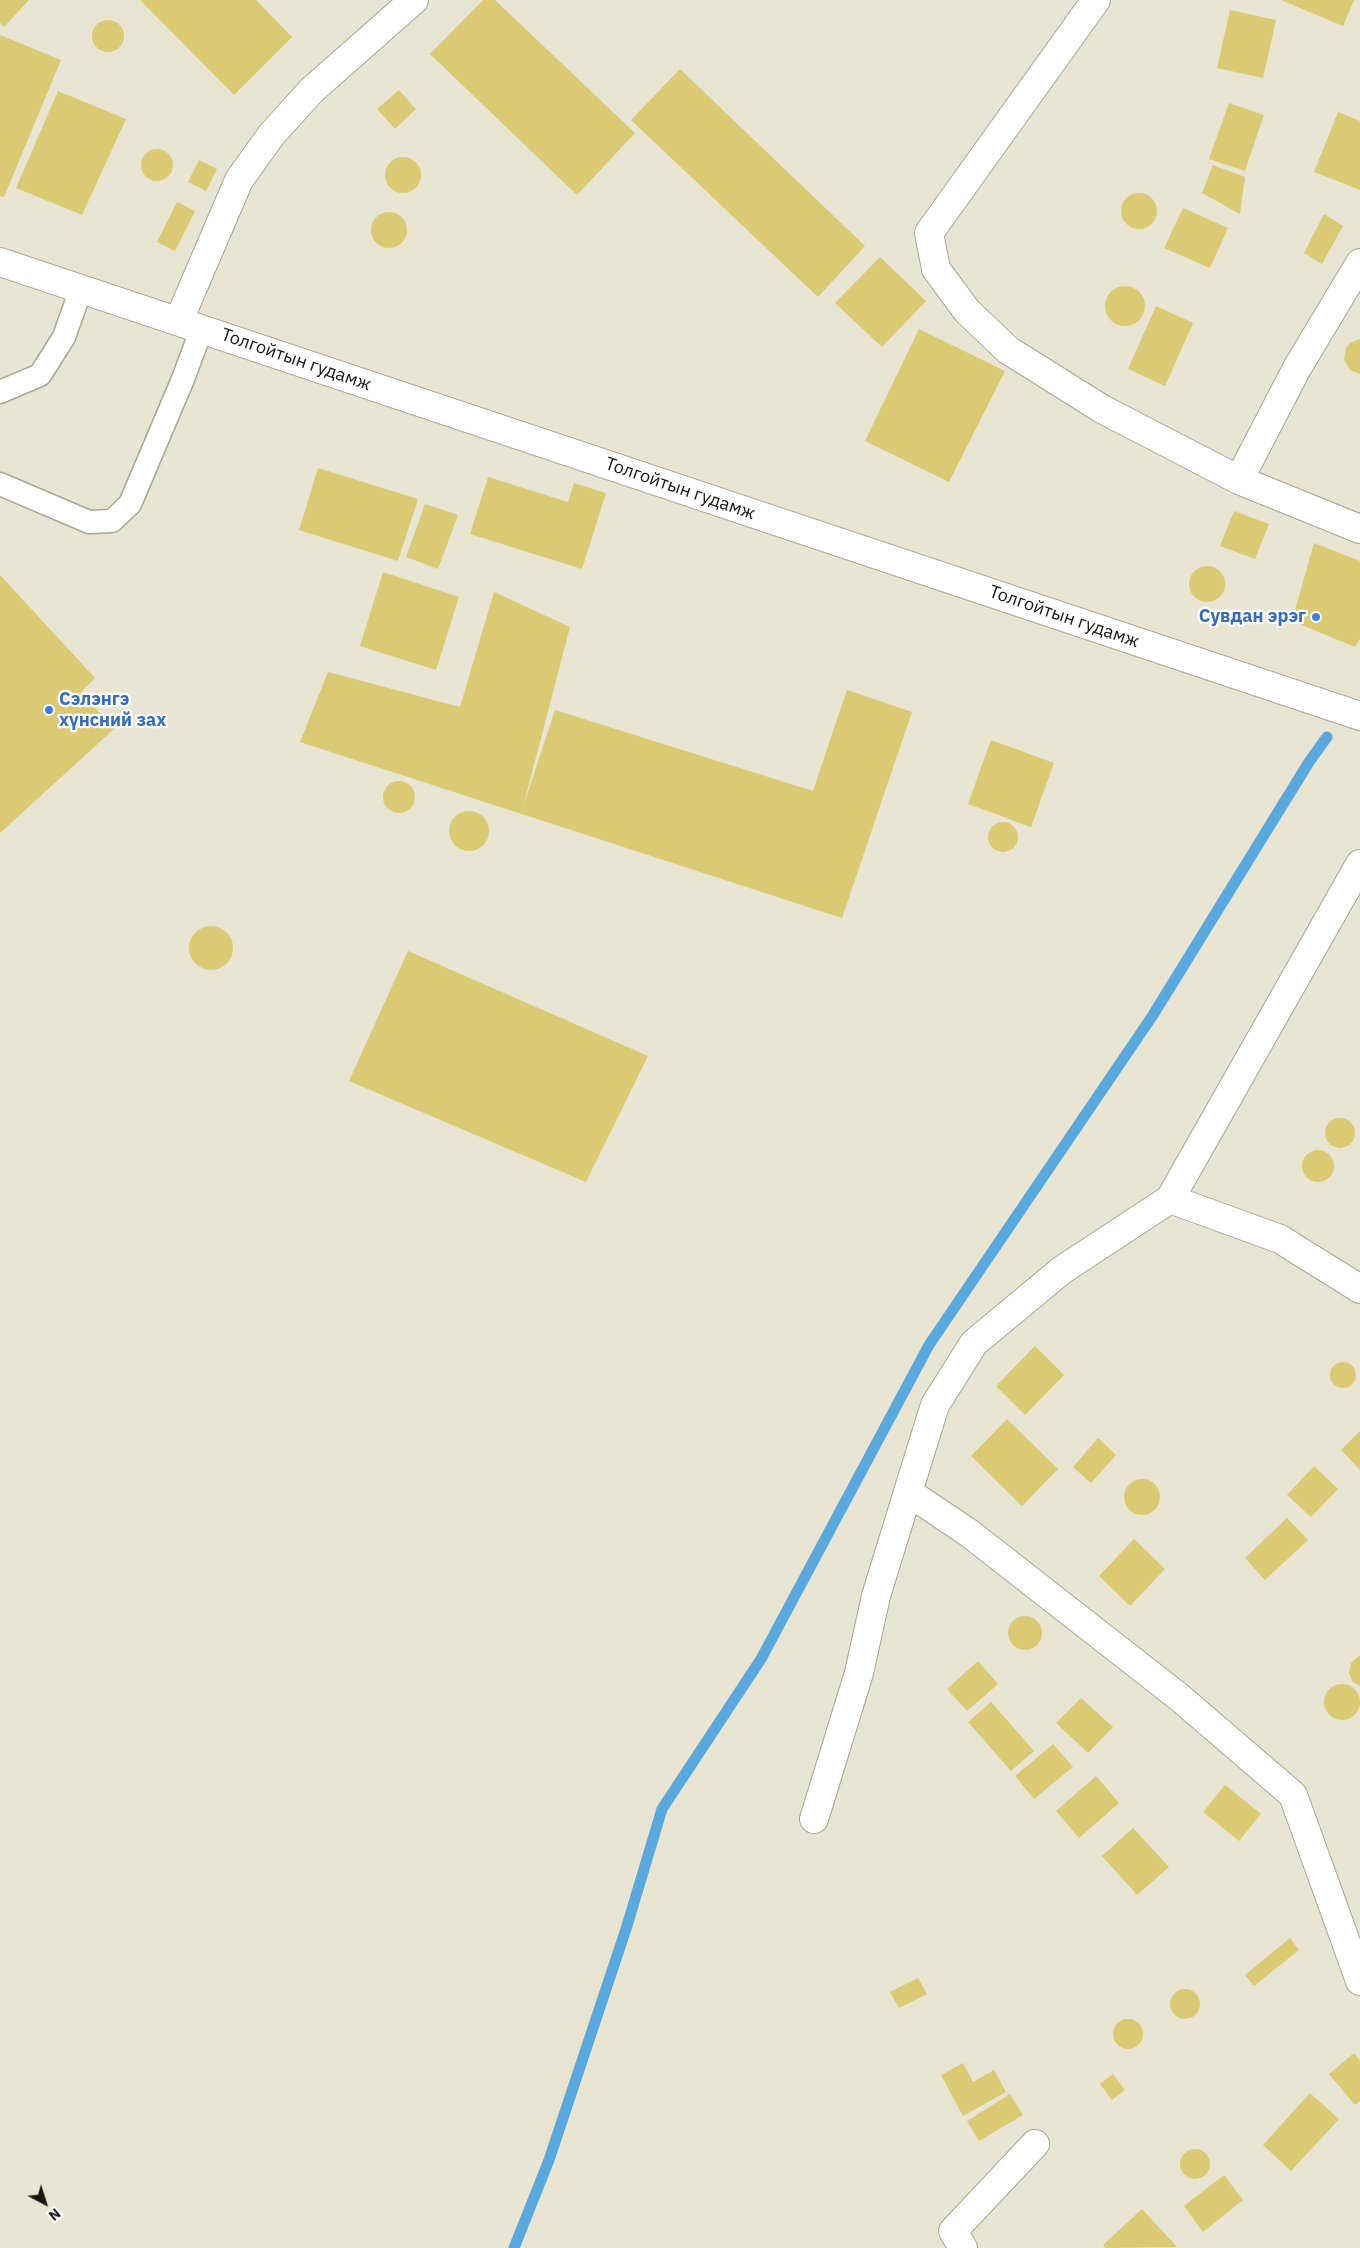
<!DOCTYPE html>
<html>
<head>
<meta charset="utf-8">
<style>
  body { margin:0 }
  #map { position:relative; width:1360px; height:2248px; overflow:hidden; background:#e8e5d2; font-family:"IBM Plex Sans",sans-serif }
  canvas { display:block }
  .north { position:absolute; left:20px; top:2178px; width:50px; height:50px; -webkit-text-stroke:4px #fff; paint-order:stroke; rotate:140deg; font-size:14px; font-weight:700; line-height:20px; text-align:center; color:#181711 }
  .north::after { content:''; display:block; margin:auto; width:18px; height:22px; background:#181711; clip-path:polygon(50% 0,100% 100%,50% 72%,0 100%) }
</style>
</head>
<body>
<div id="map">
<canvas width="1360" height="2248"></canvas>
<div class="north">N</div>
</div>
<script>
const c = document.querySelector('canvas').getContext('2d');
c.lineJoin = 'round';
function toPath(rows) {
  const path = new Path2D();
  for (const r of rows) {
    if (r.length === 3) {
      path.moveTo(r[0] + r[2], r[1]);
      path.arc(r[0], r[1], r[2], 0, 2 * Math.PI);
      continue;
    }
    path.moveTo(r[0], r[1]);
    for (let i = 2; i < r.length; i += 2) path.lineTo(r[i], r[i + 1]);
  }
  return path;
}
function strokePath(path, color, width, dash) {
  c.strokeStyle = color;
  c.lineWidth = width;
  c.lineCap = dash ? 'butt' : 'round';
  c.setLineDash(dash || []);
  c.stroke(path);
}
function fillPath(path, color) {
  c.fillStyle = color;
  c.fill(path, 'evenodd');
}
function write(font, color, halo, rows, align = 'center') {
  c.font = font + ' "IBM Plex Sans",sans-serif';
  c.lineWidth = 4.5;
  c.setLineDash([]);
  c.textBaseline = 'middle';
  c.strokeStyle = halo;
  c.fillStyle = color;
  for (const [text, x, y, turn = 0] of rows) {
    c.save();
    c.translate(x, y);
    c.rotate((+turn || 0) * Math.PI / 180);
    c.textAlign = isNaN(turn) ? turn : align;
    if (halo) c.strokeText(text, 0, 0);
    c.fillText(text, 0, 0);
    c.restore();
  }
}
strokePath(toPath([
  [514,2248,549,2160,626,1929,662,1809,761,1659,929,1345,1153,1015,1309,762,1327,737]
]), '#5aa9de', 11);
fillPath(toPath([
  [0,0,29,0,4,27,0,23],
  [140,0,256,0,292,37,234,95],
  [483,0,495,0,635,133,577,195,430,54],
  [1281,0,1354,0,1343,26],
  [1230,10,1276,20,1263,78,1217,68],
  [108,36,16],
  [0,35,61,60,4,197,0,196],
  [680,69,865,246,818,297,631,120],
  [399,90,416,109,395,129,377,109],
  [58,91,126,119,82,215,16,188],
  [1229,103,1264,115,1245,171,1209,159],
  [1338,112,1360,121,1360,190,1314,172],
  [157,165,16],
  [403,175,18],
  [199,160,217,169,206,191,188,182],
  [1213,165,1245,177,1240,214,1202,193],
  [1139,211,18],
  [177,202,195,211,175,251,157,242],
  [1183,208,1228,228,1210,268,1164,248],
  [389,230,18],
  [1324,214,1343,226,1322,264,1304,253],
  [880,257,926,301,882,347,835,303],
  [1125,306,20],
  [1156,306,1193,323,1165,386,1128,369],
  [919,329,1005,371,949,482,865,441],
  [1360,339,1360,374,1350,370,1344,360,1346,348,1350,343],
  [318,468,418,499,398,561,299,530],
  [488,477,568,502,574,483,606,493,582,569,470,534],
  [425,504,458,515,438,569,406,557],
  [1234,511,1269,524,1255,559,1220,546],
  [1314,543,1360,561,1360,639,1355,647,1292,621],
  [1207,584,18],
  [383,572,459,597,436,670,360,646],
  [0,575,95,678,81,692,114,729,0,833],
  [494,592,570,627,523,807,555,710,813,791,847,690,912,712,842,918,300,742,328,672,460,707],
  [991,740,1054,763,1031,827,968,804],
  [399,797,16],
  [469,831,20],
  [1003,837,15],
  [211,948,22],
  [408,951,648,1056,586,1182,349,1081],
  [1340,1133,15],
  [1318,1166,16],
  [1035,1346,1064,1375,1025,1415,996,1386],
  [1343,1375,13],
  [1007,1419,1058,1469,1022,1506,971,1456],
  [1360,1431,1360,1470,1341,1450],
  [1098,1438,1116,1455,1091,1483,1073,1467],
  [1314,1466,1338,1489,1311,1517,1287,1495],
  [1142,1497,18],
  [1287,1518,1308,1540,1265,1580,1245,1558],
  [1134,1539,1165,1569,1130,1606,1099,1576],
  [1025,1633,17],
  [1360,1655,1360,1686,1353,1682,1349,1673,1351,1663],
  [978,1661,998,1684,967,1711,947,1689],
  [1342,1702,18],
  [1081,1698,1113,1727,1088,1753,1056,1723],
  [991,1702,1034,1751,1011,1771,968,1722],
  [1053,1744,1073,1767,1034,1799,1015,1776],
  [1096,1776,1119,1803,1079,1838,1056,1811],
  [1225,1785,1261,1814,1239,1841,1203,1812],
  [1133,1828,1169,1867,1137,1895,1102,1856],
  [1290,1938,1299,1950,1254,1986,1245,1975],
  [918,1978,927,1994,899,2008,890,1992],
  [1185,2004,15],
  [1128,2034,15],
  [1354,2053,1360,2061,1360,2101,1355,2105,1329,2074],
  [963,2063,973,2082,994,2070,1006,2092,963,2116,941,2075],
  [1113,2074,1125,2090,1112,2100,1100,2084],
  [1310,2093,1339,2119,1291,2171,1263,2145],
  [1010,2094,1023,2115,979,2141,967,2121],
  [1195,2164,15],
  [1224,2175,1243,2200,1203,2232,1184,2206],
  [1142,2209,1177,2247,1105,2248,1103,2245]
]), '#d9ca73');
const lane = toPath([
  [0,392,40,375,64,337,81,289],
  [0,484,89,522,112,521,130,504,183,379,202,328]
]);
const street = toPath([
  [1096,0,929,233,936,269,967,311,1008,350,1102,409,1239,480,1360,529],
  [179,320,239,180,272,134,312,90,414,0],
  [1239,480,1297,368,1360,263],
  [1170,1199,1360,864],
  [1360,1289,1280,1239,1170,1199,1062,1270,974,1343,935,1405,908,1492,969,1533,1179,1697,1293,1795,1360,1981],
  [814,1819,859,1673,876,1596,908,1492],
  [963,2248,953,2231,1035,2144]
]);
const secondary = toPath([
  [0,262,1360,716]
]);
strokePath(lane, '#a9a694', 25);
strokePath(street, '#a9a694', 30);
strokePath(secondary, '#a9a694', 30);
strokePath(lane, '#fff', 22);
strokePath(street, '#fff', 28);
strokePath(secondary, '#fff', 28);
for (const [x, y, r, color] of [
  [1316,617,5,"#3f7fe0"],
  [49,710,5,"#3f7fe0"]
]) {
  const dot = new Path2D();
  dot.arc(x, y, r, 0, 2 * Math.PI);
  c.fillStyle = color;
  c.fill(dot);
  strokePath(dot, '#fff', 2);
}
write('18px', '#181711', '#fff', [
  ["Толгойтын гудамж",296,360,19],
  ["Толгойтын гудамж",680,489,19],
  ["Толгойтын гудамж",1064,617,19]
]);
write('bold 18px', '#366cbe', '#fff', [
  ["Сувдан эрэг",1306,617],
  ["Сэлэнгэ",59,700,"left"],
  ["хүнсний зах",59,721,"left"]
], 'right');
</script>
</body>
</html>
